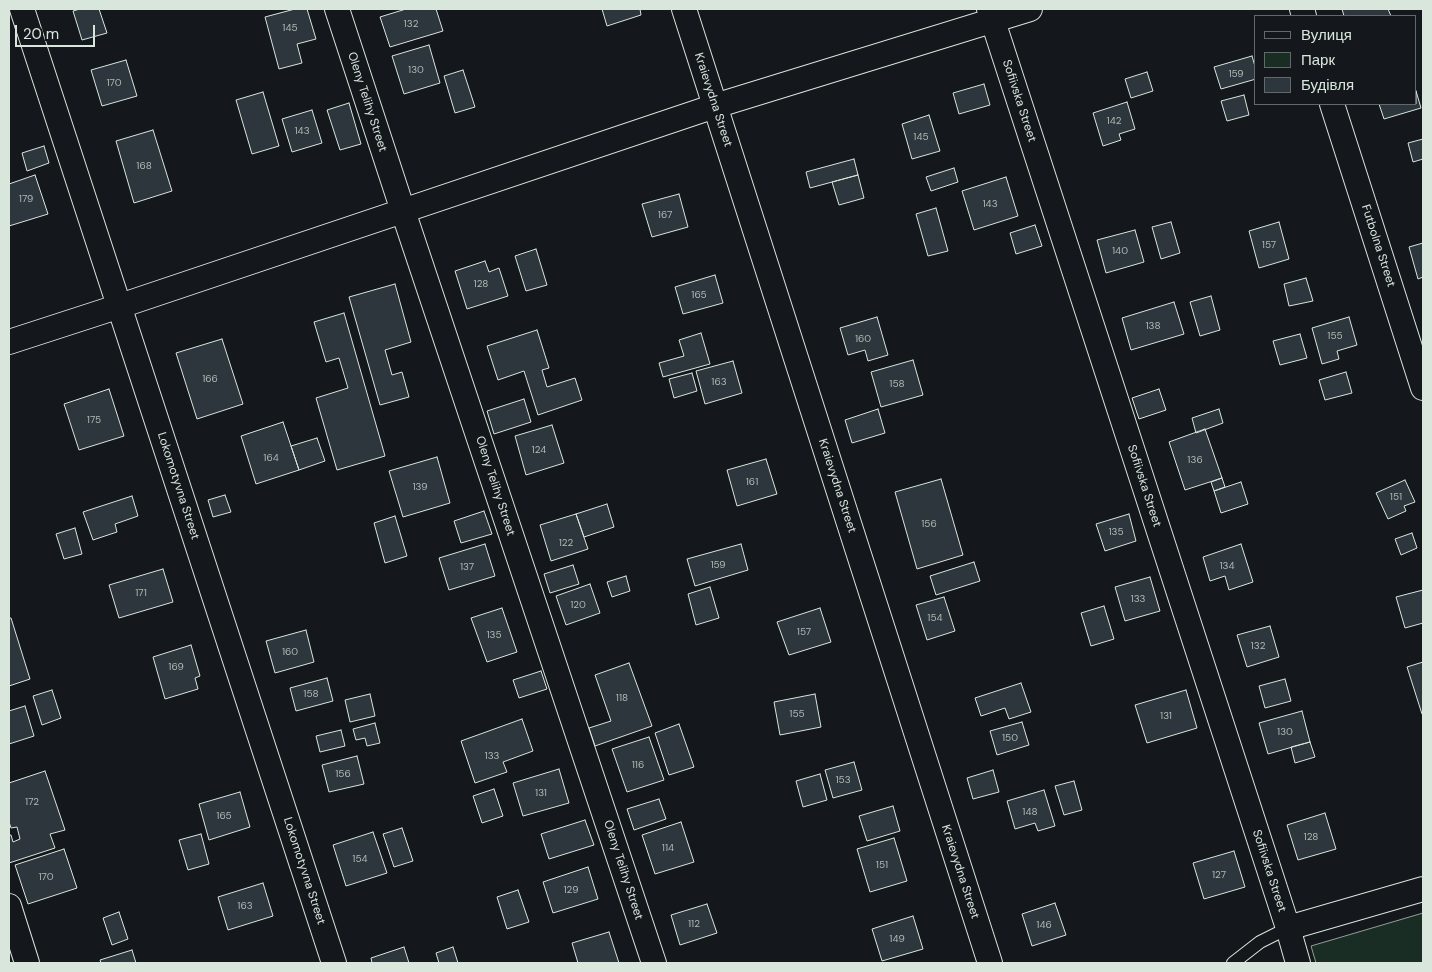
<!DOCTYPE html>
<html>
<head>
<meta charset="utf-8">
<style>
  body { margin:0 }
  #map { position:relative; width:1432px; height:972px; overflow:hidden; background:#14181c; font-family:"DM Sans",sans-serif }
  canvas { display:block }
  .frame { position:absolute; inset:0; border:10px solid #d8e6dc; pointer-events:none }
  .legend { position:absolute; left:1254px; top:15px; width:162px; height:90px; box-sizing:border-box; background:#14181c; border:1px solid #626a69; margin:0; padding:6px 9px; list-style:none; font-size:15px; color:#d8e6dc }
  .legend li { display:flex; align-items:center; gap:10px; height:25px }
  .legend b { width:25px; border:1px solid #626a69 }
  .scale { position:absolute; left:15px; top:25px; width:80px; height:22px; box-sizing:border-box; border:2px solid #d8e6dc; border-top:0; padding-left:6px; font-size:15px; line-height:18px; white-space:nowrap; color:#d8e6dc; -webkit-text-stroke:4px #14181c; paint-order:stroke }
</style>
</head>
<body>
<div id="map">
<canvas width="1432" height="972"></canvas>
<div class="frame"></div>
<ul class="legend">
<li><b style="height:6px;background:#14181c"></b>Вулиця</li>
<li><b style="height:14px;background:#1a2d24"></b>Парк</li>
<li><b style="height:14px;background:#2c363c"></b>Будівля</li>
</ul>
<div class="scale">20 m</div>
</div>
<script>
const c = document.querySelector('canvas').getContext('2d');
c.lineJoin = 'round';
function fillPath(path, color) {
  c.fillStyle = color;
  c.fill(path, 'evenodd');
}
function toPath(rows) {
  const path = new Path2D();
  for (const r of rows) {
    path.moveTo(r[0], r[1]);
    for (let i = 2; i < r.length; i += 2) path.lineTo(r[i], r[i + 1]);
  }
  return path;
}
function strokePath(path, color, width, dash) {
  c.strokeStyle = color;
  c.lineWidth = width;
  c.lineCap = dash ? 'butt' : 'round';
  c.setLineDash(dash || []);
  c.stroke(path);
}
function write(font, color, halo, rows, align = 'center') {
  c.font = font + ' "DM Sans",sans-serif';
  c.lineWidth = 4;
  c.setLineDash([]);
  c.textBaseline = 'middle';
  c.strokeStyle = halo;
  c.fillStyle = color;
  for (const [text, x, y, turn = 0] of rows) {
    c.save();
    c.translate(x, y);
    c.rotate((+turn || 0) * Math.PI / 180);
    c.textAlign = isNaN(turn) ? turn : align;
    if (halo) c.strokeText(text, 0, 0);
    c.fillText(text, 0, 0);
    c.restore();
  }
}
const green = toPath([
  [1423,913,1423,963,1316,963,1311,946,1423,913]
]);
fillPath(green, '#1a2d24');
strokePath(green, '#939e99', 1);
const building = toPath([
  [80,9,99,9,107,33,82,40,73,11,80,9],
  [295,9,307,9,316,39,297,44,302,63,279,69,265,17,295,9],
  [406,9,436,9,443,31,390,47,380,17,406,9],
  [602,9,640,9,641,15,607,26,602,9],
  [1342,9,1388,9,1391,16,1344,16,1342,9],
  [429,45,440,83,404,94,392,56,429,45],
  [1252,56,1256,70,1256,79,1221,89,1214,67,1252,56],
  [126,60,137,96,102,106,91,70,126,60],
  [463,70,475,107,455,113,444,76,463,70],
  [1147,72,1153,91,1131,98,1125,79,1147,72],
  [984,84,990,105,959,114,953,93,984,84],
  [1416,91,1421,108,1384,119,1379,104,1416,104,1416,91],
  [263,92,279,146,252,154,236,100,263,92],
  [1244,95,1249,115,1227,121,1221,101,1244,95],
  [1127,102,1135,129,1119,134,1121,140,1103,146,1093,113,1127,102],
  [349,103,361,144,340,150,327,110,349,103],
  [312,110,322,143,292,152,282,119,312,110],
  [929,115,940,151,912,159,902,124,929,115],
  [153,130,172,191,134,203,116,141,153,130],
  [1423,139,1423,159,1413,162,1408,143,1423,139],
  [44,146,49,163,27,171,22,153,44,146],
  [854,159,858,175,810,188,806,172,854,159],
  [954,168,958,182,931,191,926,177,954,168],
  [35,175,48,214,9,226,9,184,35,175],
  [858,175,864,198,839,205,832,182,858,175],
  [1006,177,1018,216,974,230,962,191,1006,177],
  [679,194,688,227,652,237,642,204,679,194],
  [936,208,948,251,928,256,916,214,936,208],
  [1171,222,1180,253,1161,259,1152,227,1171,222],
  [1279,222,1289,259,1259,268,1249,231,1279,222],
  [1035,225,1042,246,1016,254,1010,233,1035,225],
  [1135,230,1144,262,1106,273,1097,240,1135,230],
  [1423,243,1423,277,1418,279,1409,247,1423,243],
  [536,249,547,285,526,291,515,256,536,249],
  [485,261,489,272,499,268,508,296,467,309,455,271,485,261],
  [715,275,723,303,683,314,675,287,715,275],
  [1306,278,1313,301,1289,306,1284,284,1306,278],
  [395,284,411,342,385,350,392,375,402,372,409,397,380,405,349,297,395,284],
  [1211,296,1220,330,1200,336,1190,302,1211,296],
  [1174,302,1184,334,1131,350,1122,318,1174,302],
  [344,313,385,456,337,470,316,398,348,388,339,358,326,362,314,322,344,313],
  [877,317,888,355,868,361,865,350,848,355,840,328,877,317],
  [1349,317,1357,345,1337,351,1339,359,1322,364,1312,328,1349,317],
  [537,330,549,368,542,370,547,387,575,378,582,400,538,415,524,371,498,380,487,346,537,330],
  [701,333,710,364,663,377,659,363,684,356,679,340,701,333],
  [1300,334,1307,358,1280,365,1273,341,1300,334],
  [222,339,243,404,197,419,176,353,222,339],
  [913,360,923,395,881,407,871,372,913,360],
  [733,361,742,393,705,404,696,371,733,361],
  [1346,372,1352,393,1325,400,1319,380,1346,372],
  [692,373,697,391,674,398,669,379,692,373],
  [109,389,124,436,79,450,64,404,109,389],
  [1159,389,1166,410,1139,419,1132,398,1159,389],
  [524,399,531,422,494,434,487,411,524,399],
  [878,409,885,433,852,443,845,420,878,409],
  [1219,409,1223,423,1196,433,1192,418,1219,409],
  [283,422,299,470,256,484,241,436,283,422],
  [552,425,564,463,526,475,515,436,552,425],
  [1205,429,1222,478,1185,490,1169,442,1205,429],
  [317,438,325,461,299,470,291,446,317,438],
  [437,457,450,503,403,517,389,471,437,457],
  [766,459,777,494,737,506,727,470,766,459],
  [1222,478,1225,487,1214,491,1211,482,1222,478],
  [941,479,963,555,917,569,895,492,941,479],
  [1405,480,1415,502,1404,506,1406,511,1388,519,1376,493,1405,480],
  [1241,482,1248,504,1221,513,1214,491,1241,482],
  [225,495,231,512,213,517,208,500,225,495],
  [132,496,138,516,115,524,117,532,93,540,83,512,132,496],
  [607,504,614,527,584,537,576,514,607,504],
  [484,511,492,534,461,543,454,521,484,511],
  [576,514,588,549,551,561,540,525,576,514],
  [1129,514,1136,541,1105,551,1096,524,1129,514],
  [395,516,407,556,385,563,374,523,395,516],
  [75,528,82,554,64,559,56,534,75,528],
  [1412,533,1417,548,1401,555,1395,539,1412,533],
  [485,544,495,576,449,590,439,558,485,544],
  [741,544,748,570,695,586,687,559,741,544],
  [1241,544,1253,582,1229,590,1225,576,1210,581,1203,557,1241,544],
  [974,562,980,581,936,595,930,576,974,562],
  [573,565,579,584,550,593,544,574,573,565],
  [163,569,173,602,119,618,109,585,163,569],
  [626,576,630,591,612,597,607,582,626,576],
  [1150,577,1160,611,1125,621,1115,587,1150,577],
  [590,584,600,613,566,625,556,596,590,584],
  [710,587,719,618,696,625,688,594,710,587],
  [1423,590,1423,623,1405,628,1396,597,1423,590],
  [944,597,955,631,927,640,916,605,944,597],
  [1104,606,1114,639,1091,646,1081,613,1104,606],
  [502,608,517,652,487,662,471,618,502,608],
  [820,608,831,642,789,655,777,622,820,608],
  [9,618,11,618,30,679,9,686,9,618],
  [1270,626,1279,657,1247,667,1237,635,1270,626],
  [306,630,314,662,275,673,266,641,306,630],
  [191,645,200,676,195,678,198,689,165,699,153,657,191,645],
  [1423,662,1423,714,1422,714,1407,667,1423,662],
  [629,663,652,726,595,746,589,728,611,721,595,675,629,663],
  [541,671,547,689,519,698,513,680,541,671],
  [327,678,333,701,296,711,290,688,327,678],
  [1285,679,1291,701,1265,708,1259,686,1285,679],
  [1021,683,1031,712,1009,719,1005,708,981,716,975,698,1021,683],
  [52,690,61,718,42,725,33,696,52,690],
  [1186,690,1197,728,1147,743,1135,705,1186,690],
  [370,694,375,716,350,722,345,700,370,694],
  [815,694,821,727,780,735,774,702,815,694],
  [25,706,34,736,9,744,9,711,25,706],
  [1302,711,1310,742,1268,754,1259,723,1302,711],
  [522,719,533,751,503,762,507,772,475,783,461,741,522,719],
  [1022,722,1029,745,997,755,990,731,1022,722],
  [375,723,380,743,367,746,365,738,356,740,353,729,375,723],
  [679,724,694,767,669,775,655,733,679,724],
  [341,730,345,746,320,752,316,736,341,730],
  [649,737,664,780,627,792,612,749,649,737],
  [1310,742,1315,757,1295,763,1291,747,1310,742],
  [357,756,364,784,329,792,322,765,357,756],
  [854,762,862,790,833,798,825,770,854,762],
  [559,769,569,803,523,816,513,783,559,769],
  [993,770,999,792,973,799,967,778,993,770],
  [45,771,65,830,50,834,55,848,9,863,9,835,11,835,13,842,20,839,17,827,11,828,9,822,9,783,45,771],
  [820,774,827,800,803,807,796,781,820,774],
  [1074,781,1082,810,1064,815,1055,786,1074,781],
  [494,789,503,816,482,823,473,796,494,789],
  [1044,790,1055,826,1038,831,1035,823,1015,829,1007,801,1044,790],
  [240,792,250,827,209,840,199,804,240,792],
  [659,799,666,819,634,830,627,809,659,799],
  [893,806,900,831,867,841,859,816,893,806],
  [1325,813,1336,849,1298,860,1287,825,1325,813],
  [585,820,594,845,549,859,541,834,585,820],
  [681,822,694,862,655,874,642,835,681,822],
  [402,828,413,861,394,867,383,834,402,828],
  [373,832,387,873,346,886,333,845,373,832],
  [201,834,209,864,188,870,179,840,201,834],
  [894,838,907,881,870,892,857,849,894,838],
  [64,849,77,888,28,904,15,865,64,849],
  [1234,851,1245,887,1204,899,1193,863,1234,851],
  [588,867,598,899,553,913,543,882,588,867],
  [263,883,273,916,228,930,218,897,263,883],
  [518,890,529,922,507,929,497,897,518,890],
  [1055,903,1066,935,1032,946,1022,914,1055,903],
  [707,904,717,933,680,945,671,915,707,904],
  [119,912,128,939,112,945,103,918,119,912],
  [913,916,923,949,882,961,872,929,913,916],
  [609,932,619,963,578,963,572,943,609,932],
  [404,947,409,963,372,963,371,958,404,947],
  [453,947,458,963,439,963,436,953,453,947],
  [132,950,136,963,101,963,100,960,132,950]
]);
fillPath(building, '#2c363c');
strokePath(building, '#d8e6dc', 1);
const lane = toPath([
  [1233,963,1260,942,1288,928]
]);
const street = toPath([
  [22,9,334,963],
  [337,9,403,211,654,963],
  [684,9,990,963],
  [989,9,1288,928,1298,963],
  [1302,9,1304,16],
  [1332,104,1423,388],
  [9,342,120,306,715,106,1030,9],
  [9,906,27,963],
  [1288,928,1423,889]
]);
strokePath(lane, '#d8e6dc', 14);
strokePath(street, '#d8e6dc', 26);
strokePath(lane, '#14181c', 12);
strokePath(street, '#14181c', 24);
write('10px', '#adbab4', null, [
  ["132",411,24],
  ["145",290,28],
  ["130",416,70],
  ["159",1236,74],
  ["170",114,83],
  ["142",1114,121],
  ["143",302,131],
  ["145",921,137],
  ["168",144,166],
  ["179",26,199],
  ["143",990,204],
  ["167",665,215],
  ["157",1269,245],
  ["140",1120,251],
  ["128",481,284],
  ["165",699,295],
  ["138",1153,326],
  ["155",1335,336],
  ["160",863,339],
  ["166",210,379],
  ["163",719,382],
  ["158",897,384],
  ["175",94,420],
  ["124",539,450],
  ["164",271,458],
  ["136",1195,460],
  ["161",752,482],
  ["139",420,487],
  ["151",1396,497],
  ["156",929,524],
  ["135",1116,532],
  ["122",566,543],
  ["159",718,565],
  ["134",1227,566],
  ["137",467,567],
  ["171",141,593],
  ["133",1138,599],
  ["120",578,605],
  ["154",935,618],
  ["157",804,632],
  ["135",494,635],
  ["132",1258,646],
  ["160",290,652],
  ["169",176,667],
  ["158",311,694],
  ["118",622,698],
  ["155",797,714],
  ["131",1166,716],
  ["130",1285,732],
  ["150",1010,738],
  ["133",492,756],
  ["116",638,765],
  ["156",343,774],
  ["153",843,780],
  ["131",541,793],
  ["172",32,802],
  ["148",1030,812],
  ["165",224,816],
  ["128",1311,837],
  ["114",668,848],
  ["154",360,859],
  ["151",882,865],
  ["127",1219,875],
  ["170",46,877],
  ["129",571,890],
  ["163",245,906],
  ["112",694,924],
  ["146",1044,925],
  ["149",897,939]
]);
write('12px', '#d8e6dc', '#14181c', [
  ["Kraievydna Street",713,100,72],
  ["Sofiivska Street",1019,101,72],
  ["Oleny Telihy Street",367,102,72],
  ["Futbolna Street",1378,246,72],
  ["Lokomotyvna Street",178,486,72],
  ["Oleny Telihy Street",495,486,72],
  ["Kraievydna Street",837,486,72],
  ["Sofiivska Street",1144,486,72],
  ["Oleny Telihy Street",623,870,72],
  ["Lokomotyvna Street",304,871,72],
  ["Sofiivska Street",1269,871,72],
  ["Kraievydna Street",960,872,72]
]);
</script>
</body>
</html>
